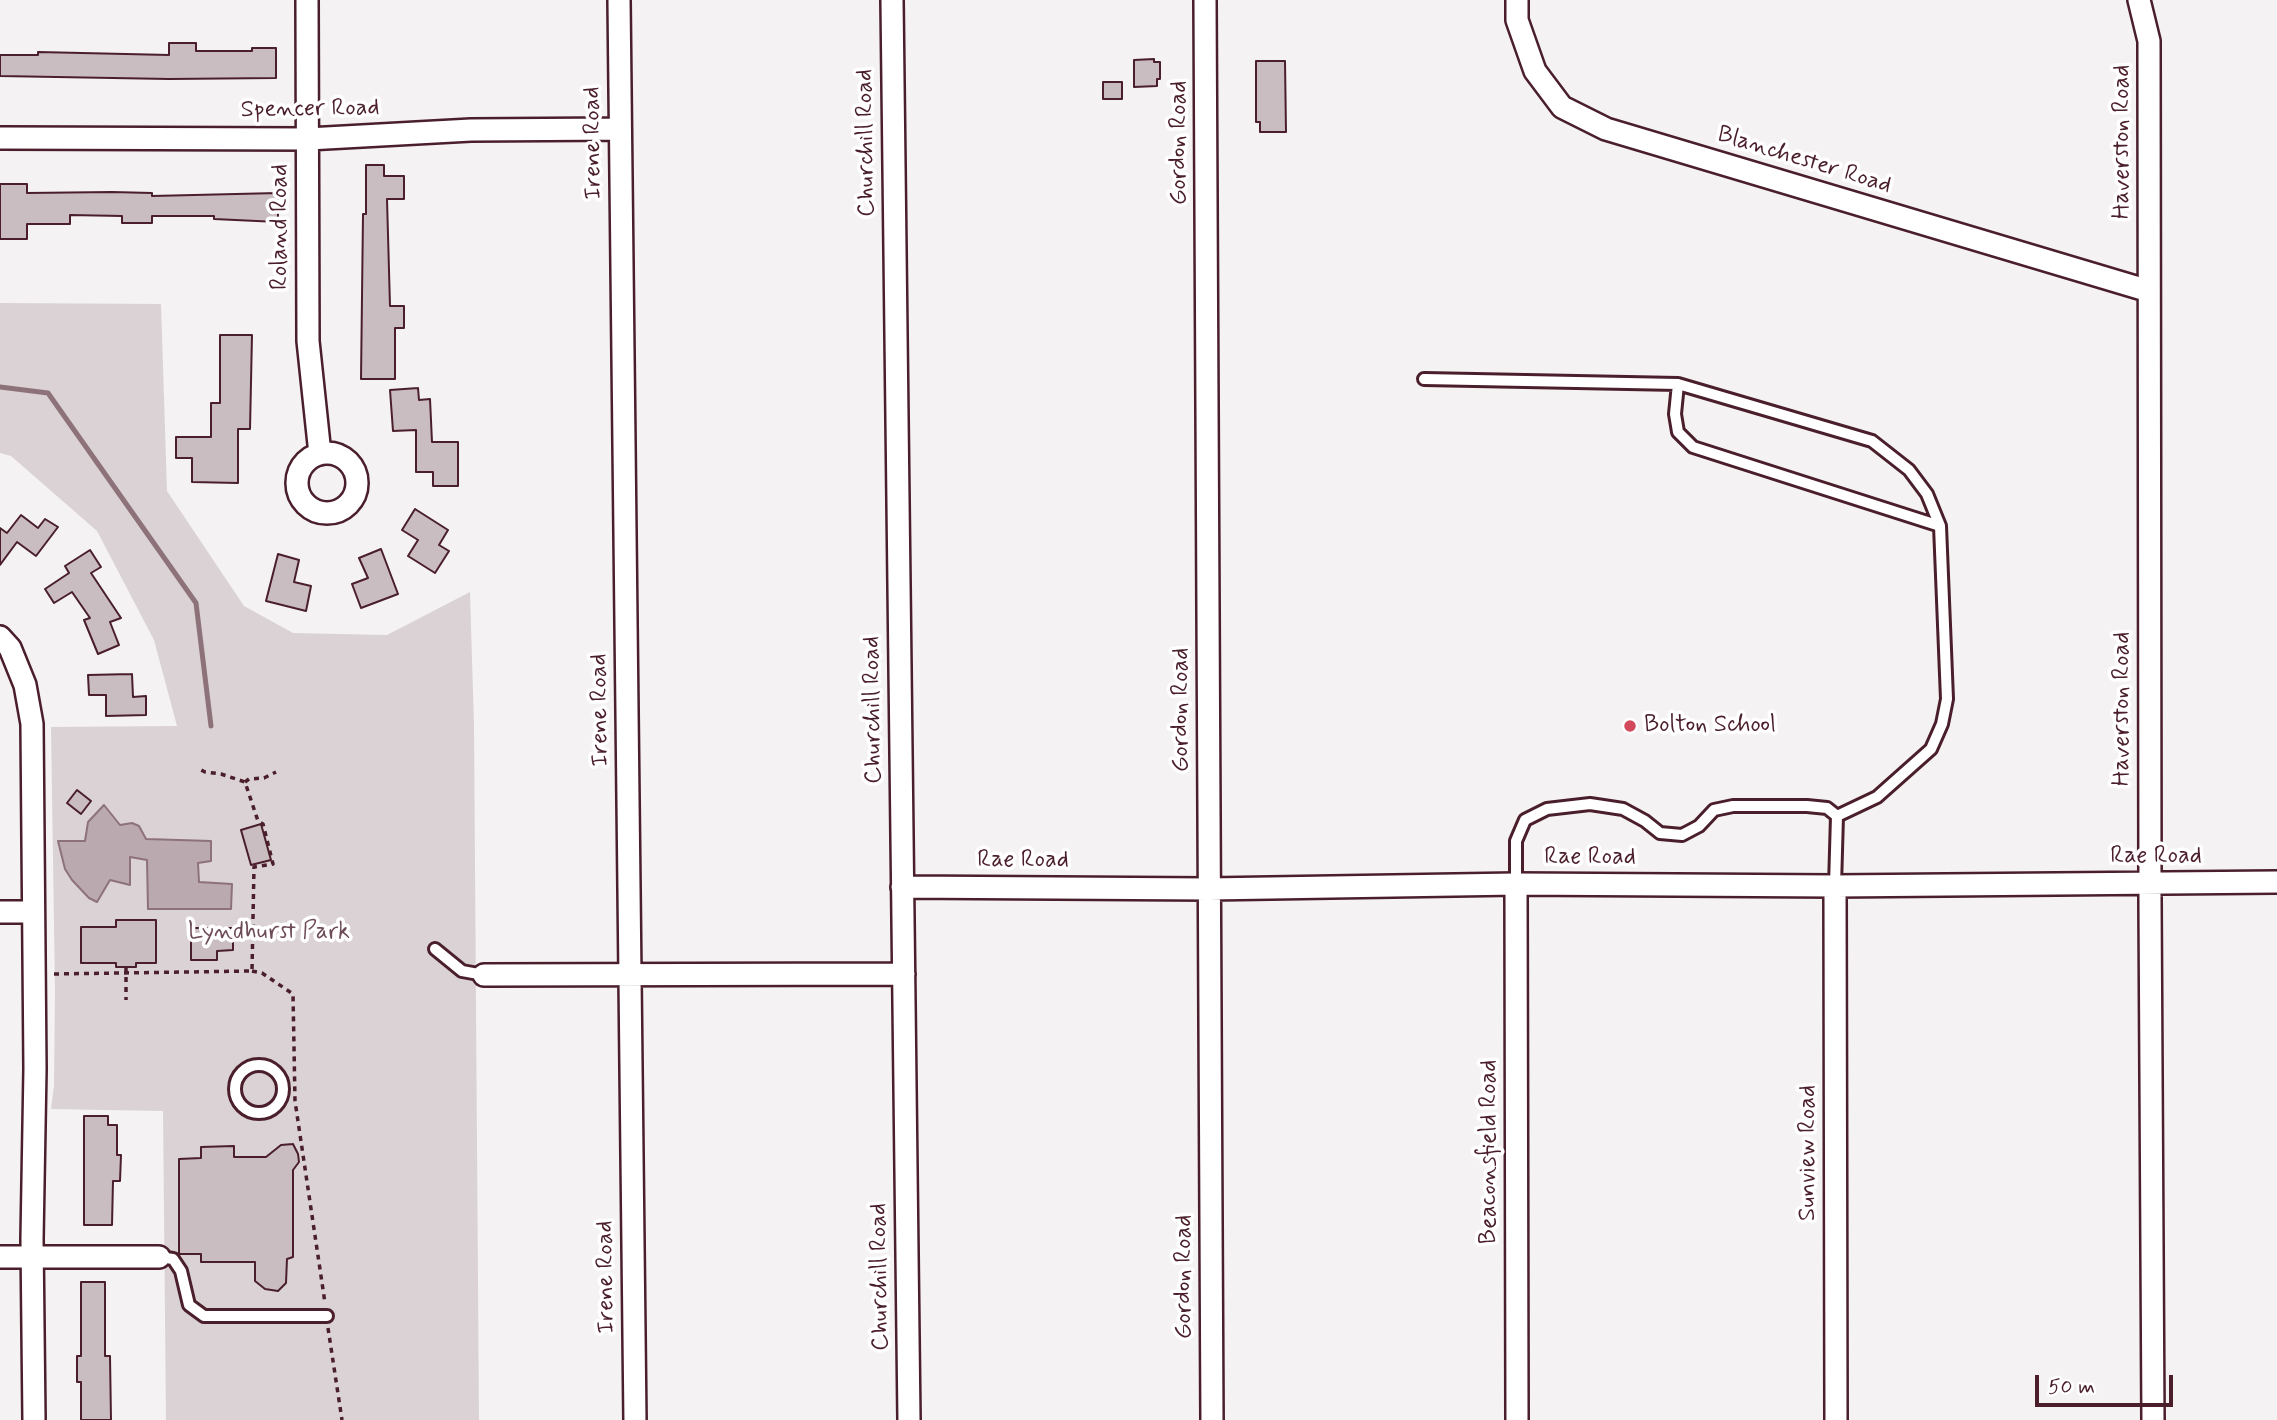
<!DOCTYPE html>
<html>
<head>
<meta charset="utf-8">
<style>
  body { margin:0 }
  #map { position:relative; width:2277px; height:1420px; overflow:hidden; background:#f4f2f2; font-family:Mynerve,sans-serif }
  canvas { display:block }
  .scale { position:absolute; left:2035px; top:1375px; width:138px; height:32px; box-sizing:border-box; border:4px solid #4a1f2b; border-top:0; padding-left:9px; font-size:21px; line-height:24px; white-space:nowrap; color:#4a1f2b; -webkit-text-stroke:5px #fff; paint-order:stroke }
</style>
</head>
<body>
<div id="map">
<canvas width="2277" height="1420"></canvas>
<div class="scale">50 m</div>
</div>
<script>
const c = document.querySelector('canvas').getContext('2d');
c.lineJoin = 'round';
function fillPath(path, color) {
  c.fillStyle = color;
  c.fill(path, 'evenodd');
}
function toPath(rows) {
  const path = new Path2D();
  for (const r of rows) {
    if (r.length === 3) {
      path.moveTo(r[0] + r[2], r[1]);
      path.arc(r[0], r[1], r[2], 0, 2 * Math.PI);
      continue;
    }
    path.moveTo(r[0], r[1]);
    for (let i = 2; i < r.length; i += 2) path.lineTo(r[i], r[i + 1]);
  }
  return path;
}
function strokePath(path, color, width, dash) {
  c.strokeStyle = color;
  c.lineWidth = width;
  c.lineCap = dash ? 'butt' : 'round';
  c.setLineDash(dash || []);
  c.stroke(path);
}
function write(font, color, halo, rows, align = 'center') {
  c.font = font + ' Mynerve,sans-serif';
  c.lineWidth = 7;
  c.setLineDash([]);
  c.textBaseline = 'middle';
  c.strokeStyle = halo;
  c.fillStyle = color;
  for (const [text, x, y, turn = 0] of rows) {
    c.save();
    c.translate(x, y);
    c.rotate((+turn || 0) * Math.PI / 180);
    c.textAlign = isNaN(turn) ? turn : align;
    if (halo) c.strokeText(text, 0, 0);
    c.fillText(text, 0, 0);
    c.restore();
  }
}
fillPath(toPath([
  [0,303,161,304,167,491,244,606,293,633,387,635,470,592,474,726,479,1420,166,1420,163,1111,51,1109,54,1086,55,990,51,727,177,726,154,640,97,531,11,456,0,453]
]), '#dbd2d5');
const water = toPath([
  [104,805,120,825,132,823,139,826,146,839,211,841,211,861,198,863,199,882,232,884,231,909,148,909,147,860,130,857,130,885,110,880,97,902,89,898,72,880,65,869,58,841,85,841,88,822,104,805]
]);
fillPath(water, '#baa9ae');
strokePath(water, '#8d727a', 2);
strokePath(toPath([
  [0,387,48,393,196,603,211,726]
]), '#8d727a', 5);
const building = toPath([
  [169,43,196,43,196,51,252,51,252,48,276,48,276,78,169,79,0,76,0,55,38,55,38,52,169,55,169,43],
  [1154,59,1154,62,1160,62,1160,79,1157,79,1157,86,1134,87,1134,60,1154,59],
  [1256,61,1285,61,1286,132,1260,132,1260,122,1256,122,1256,61],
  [1103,82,1122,82,1122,99,1103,99,1103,82],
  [366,165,384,165,384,176,404,176,404,199,387,199,390,306,404,306,404,328,395,328,395,379,361,379,363,214,366,214,366,165],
  [0,184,27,184,27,193,112,192,152,193,152,196,278,193,278,222,214,219,214,216,152,216,152,223,122,223,122,216,70,215,70,224,27,224,27,239,0,239,0,184],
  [220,335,252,335,250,429,238,429,238,483,192,482,192,458,176,458,176,437,211,437,211,403,220,403,220,335],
  [418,388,419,400,430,399,432,442,458,442,458,486,433,486,433,472,416,472,416,430,393,431,390,390,418,388],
  [415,509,448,530,439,545,449,551,435,573,408,556,418,540,402,530,415,509],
  [21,515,38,528,45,519,58,527,36,556,17,542,0,565,0,528,7,533,21,515],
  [381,549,398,594,361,608,352,584,368,578,359,558,381,549],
  [90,550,101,567,91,573,121,618,110,622,119,645,98,654,84,620,90,618,72,592,54,603,45,589,69,573,65,566,90,550],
  [278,554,299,560,294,582,311,586,306,611,266,601,278,554],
  [132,674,133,697,146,696,146,715,106,716,106,695,89,695,88,675,132,674],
  [77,790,91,801,81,814,67,803,77,790],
  [261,824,271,860,251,865,241,830,261,824],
  [116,920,156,920,156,963,136,963,136,967,116,967,116,963,81,963,81,927,116,927,116,920],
  [191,928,233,928,233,950,217,951,217,960,191,960,191,928],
  [84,1116,108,1116,108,1125,117,1125,117,1155,121,1155,120,1181,113,1181,112,1225,84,1225,84,1116],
  [293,1144,298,1154,299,1162,293,1170,293,1257,287,1259,286,1283,278,1291,265,1289,255,1281,255,1262,201,1262,201,1254,179,1254,179,1159,201,1158,201,1147,234,1146,234,1157,266,1157,281,1145,293,1144],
  [81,1282,105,1282,105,1356,110,1356,111,1420,81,1420,81,1382,77,1382,77,1356,81,1356,81,1282]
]);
fillPath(building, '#cabdc1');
strokePath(building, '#4a1f2b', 2);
const service = toPath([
  [1424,379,1678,384,1872,441,1909,470,1927,494,1940,526,1947,699,1942,724,1931,749,1877,797,1837,816],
  [1678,384,1675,414,1678,432,1693,447,1940,526],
  [1516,884,1516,841,1525,820,1547,809,1590,804,1623,809,1645,821,1660,833,1682,835,1699,826,1714,810,1733,806,1807,806,1827,808,1837,816,1835,886],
  [435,949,462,971,484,975],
  [259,1089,24],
  [159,1257,173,1259,181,1271,189,1305,204,1316,327,1316]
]);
const minor = toPath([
  [307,0,308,341,320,454],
  [619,0,635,1420],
  [892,0,909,1420],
  [1205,0,1212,1420],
  [1517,0,1517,20,1535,71,1562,107,1606,129,2149,291],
  [2139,0,2149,41,2150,901,2153,1420],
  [0,138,308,139,471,130,620,129],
  [327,483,30],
  [0,637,10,648,25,685,32,724,35,1069,32,1239,34,1420],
  [1516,884,1517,1420],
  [1835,886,1836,1420],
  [902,887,1209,889,1516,884,1835,886,2277,882],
  [0,912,32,912],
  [484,975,904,974],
  [0,1257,159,1257]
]);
strokePath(service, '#4a1f2b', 16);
strokePath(minor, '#4a1f2b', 26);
strokePath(toPath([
  [245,782,249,779,264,778,276,772],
  [126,967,126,1000],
  [252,971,262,973,293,994,295,1101,325,1303],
  [54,974,252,971,254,867,273,864,263,824,258,821,245,782,221,774,205,772,199,769],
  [328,1328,342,1420]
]), '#4a1f2b', 3.5, [5, 5]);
strokePath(service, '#fff', 10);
strokePath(minor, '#fff', 21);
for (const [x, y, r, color] of [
  [1630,726,7,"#d1495b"]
]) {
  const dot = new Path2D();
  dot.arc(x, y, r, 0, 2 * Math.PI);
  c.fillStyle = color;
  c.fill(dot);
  strokePath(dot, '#fff', 2.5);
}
write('24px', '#4a1f2b', '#fff', [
  ["Spencer Road",310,110,-1],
  ["Haverston Road",2123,142,-90],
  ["Irene Road",594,143,-91],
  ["Churchill Road",867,143,-91],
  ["Gordon Road",1180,143,-90],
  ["Blanchester Road",1804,161,17],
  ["Roland Road",281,227,-90],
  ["Haverston Road",2123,709,-90],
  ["Irene Road",601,710,-91],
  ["Churchill Road",874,710,-91],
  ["Gordon Road",1182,710,-90],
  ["Rae Road",2156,857],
  ["Rae Road",1590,858],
  ["Rae Road",1023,861],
  ["Beaconsfield Road",1490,1152,-90],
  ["Sunview Road",1809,1153,-90],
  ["Irene Road",607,1277,-91],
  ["Churchill Road",881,1277,-91],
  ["Gordon Road",1185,1277,-90]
]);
write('24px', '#4a1f2b', '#fff', [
  ["Bolton School",1644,726]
], 'left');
write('24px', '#6e4c56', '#fff', [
  ["Lyndhurst Park",269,933]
]);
</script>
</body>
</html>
